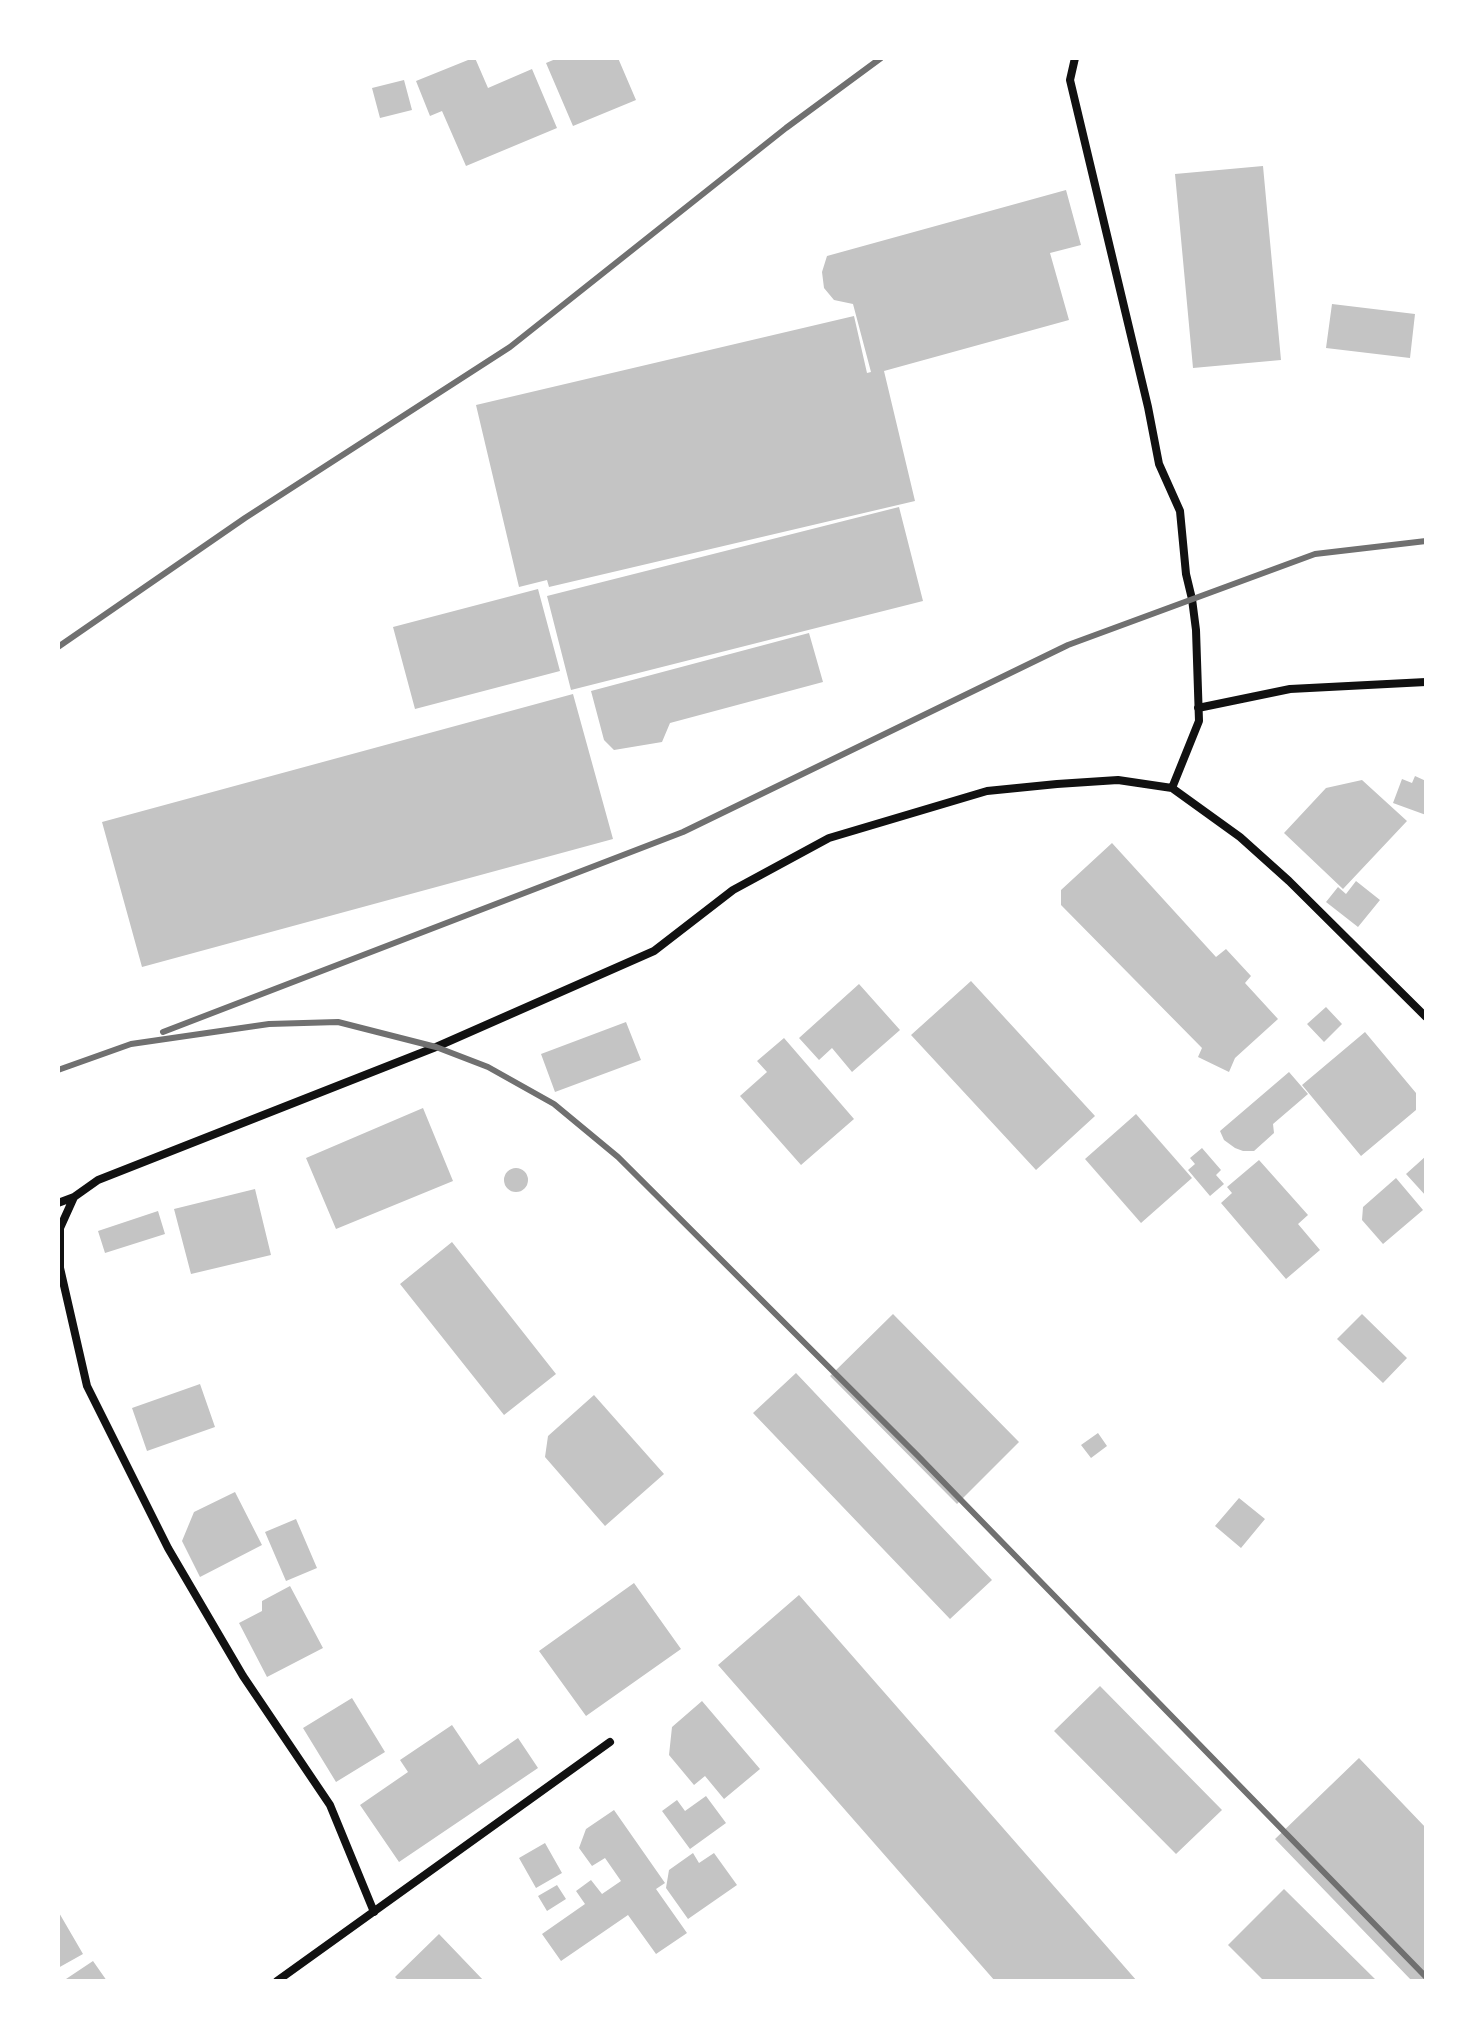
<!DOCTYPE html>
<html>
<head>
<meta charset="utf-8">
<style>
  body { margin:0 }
  #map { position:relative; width:1484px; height:2039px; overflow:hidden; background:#fff; font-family:"Fira Sans Condensed",sans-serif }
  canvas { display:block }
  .frame { position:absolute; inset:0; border:60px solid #fff; pointer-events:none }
</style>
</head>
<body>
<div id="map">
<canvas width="1484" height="2039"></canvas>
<div class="frame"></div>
</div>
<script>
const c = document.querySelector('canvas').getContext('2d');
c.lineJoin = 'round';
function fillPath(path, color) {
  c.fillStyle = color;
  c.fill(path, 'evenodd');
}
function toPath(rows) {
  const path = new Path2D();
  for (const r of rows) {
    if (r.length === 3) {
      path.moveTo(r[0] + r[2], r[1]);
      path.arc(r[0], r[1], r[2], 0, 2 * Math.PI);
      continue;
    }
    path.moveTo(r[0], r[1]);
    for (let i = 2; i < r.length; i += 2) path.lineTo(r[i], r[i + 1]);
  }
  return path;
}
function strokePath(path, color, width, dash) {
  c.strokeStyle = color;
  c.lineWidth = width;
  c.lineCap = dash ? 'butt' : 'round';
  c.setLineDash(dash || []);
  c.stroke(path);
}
fillPath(toPath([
  [473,58,475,58,488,88,532,69,557,128,466,166,442,111,430,116,416,81],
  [558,58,618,58,636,100,573,126,546,63],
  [404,80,412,110,380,118,372,88],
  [1263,166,1281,360,1193,368,1175,174],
  [1066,190,1081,245,1050,253,1069,320,884,371,915,501,549,587,547,580,519,587,476,405,854,316,867,373,871,372,853,304,834,300,824,288,822,272,827,256],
  [1332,304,1415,314,1410,358,1326,348],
  [899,507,923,601,571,690,547,596],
  [538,589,560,671,415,709,393,627],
  [809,633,823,682,670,723,662,742,614,750,604,740,591,691],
  [573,694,613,839,142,967,102,822],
  [1415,776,1426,781,1426,815,1393,803,1402,779,1412,783],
  [1362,780,1407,821,1343,889,1284,833,1326,788],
  [1112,843,1216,957,1226,949,1251,976,1245,983,1278,1019,1235,1058,1229,1072,1198,1057,1202,1048,1061,905,1061,890],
  [1356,881,1380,900,1358,927,1326,902,1338,887,1346,894],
  [971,981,1095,1116,1036,1170,911,1035],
  [859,984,900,1030,852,1072,832,1048,819,1060,799,1038],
  [1326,1007,1342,1024,1324,1042,1307,1024],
  [626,1022,641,1060,555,1092,541,1054],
  [1365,1032,1416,1093,1416,1110,1361,1156,1302,1085],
  [784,1038,854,1119,801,1165,740,1096,767,1072,757,1061],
  [1289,1072,1308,1094,1273,1124,1274,1133,1254,1151,1243,1151,1235,1148,1224,1140,1220,1131],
  [423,1108,453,1181,336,1229,306,1158],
  [1136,1114,1192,1178,1141,1223,1085,1159],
  [1202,1148,1221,1170,1216,1175,1224,1184,1210,1196,1188,1170,1195,1164,1190,1158],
  [1426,1156,1426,1196,1406,1174],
  [1259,1160,1308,1215,1298,1224,1320,1250,1286,1279,1221,1203,1232,1193,1227,1187],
  [516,1180,12],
  [1396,1178,1423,1210,1383,1244,1362,1220,1363,1207],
  [255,1189,271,1255,191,1274,174,1209],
  [158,1211,165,1234,105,1253,98,1231],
  [452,1242,556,1374,504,1415,400,1284],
  [893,1314,1019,1442,957,1504,830,1376],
  [1362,1314,1407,1358,1383,1383,1337,1339],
  [796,1373,992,1580,950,1619,753,1413],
  [200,1384,215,1427,147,1451,132,1408],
  [594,1395,664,1474,605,1526,545,1457,548,1436],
  [1098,1433,1107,1446,1091,1458,1081,1445],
  [235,1492,262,1545,200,1577,182,1541,194,1512],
  [1239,1498,1265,1519,1241,1548,1215,1526],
  [296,1519,317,1568,286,1581,265,1532],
  [634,1583,681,1649,586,1716,539,1651],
  [290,1586,323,1648,267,1677,239,1623,262,1611,262,1601],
  [799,1595,1137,1981,995,1981,718,1665],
  [1100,1686,1222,1810,1176,1854,1054,1731],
  [352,1698,385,1752,336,1782,303,1728],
  [702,1701,760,1769,724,1799,705,1776,694,1785,669,1755,672,1727],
  [452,1725,479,1765,518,1738,538,1768,399,1862,360,1805,408,1772,400,1760],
  [1359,1758,1426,1828,1426,1981,1412,1981,1275,1839],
  [706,1796,726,1823,690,1849,662,1811,677,1800,685,1811],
  [614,1810,665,1883,656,1889,687,1933,656,1954,628,1915,561,1961,542,1934,585,1904,576,1891,591,1880,602,1894,621,1881,605,1858,592,1866,579,1848,586,1829],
  [545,1843,562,1873,536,1888,519,1858],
  [693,1853,699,1863,714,1853,737,1885,688,1919,666,1888,669,1870],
  [557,1885,566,1899,547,1911,538,1896],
  [1284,1889,1377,1981,1264,1981,1228,1945],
  [58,1911,83,1954,58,1968],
  [439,1934,484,1981,399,1981,395,1977],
  [93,1961,107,1981,63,1981]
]), '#c4c4c4');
strokePath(toPath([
  [1075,58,1070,80,1148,407,1159,464,1180,511,1186,574,1192,599,1196,630,1199,721,1172,788],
  [1198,708,1290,689,1426,682],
  [58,1203,74,1197],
  [374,1912,330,1805,243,1676,168,1548,87,1386,60,1268,60,1228,74,1197,98,1180,436,1047,654,951,733,890,829,838,987,791,1057,784,1118,780,1172,788,1240,837,1289,881,1426,1017],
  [277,1981,610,1742]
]), '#111', 8);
strokePath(toPath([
  [58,647,245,518,510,347,786,128,881,58],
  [163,1032,683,832,1068,645,1315,554,1426,541],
  [58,1070,131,1044,269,1024,338,1022,436,1047,488,1067,554,1104,618,1157,918,1456,1426,1977]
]), '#707070', 6);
</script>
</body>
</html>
